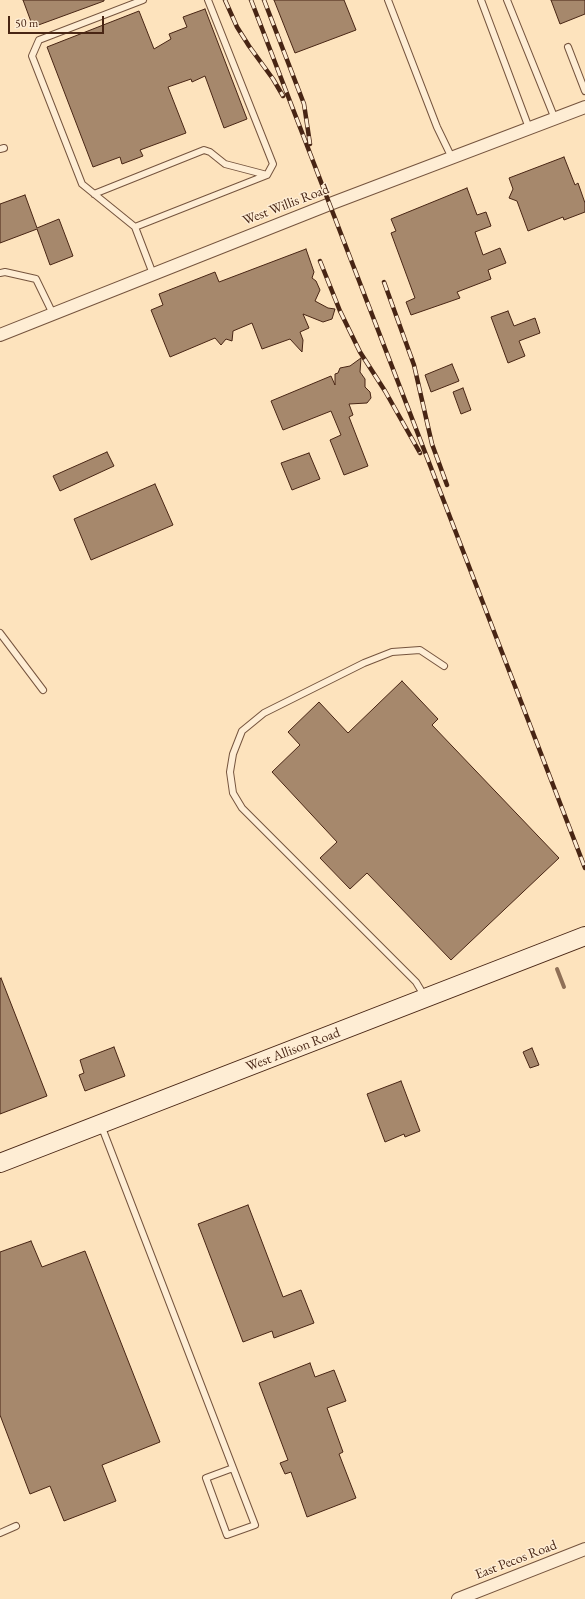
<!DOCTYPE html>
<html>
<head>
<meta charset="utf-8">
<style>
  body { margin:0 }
  #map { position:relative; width:585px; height:1599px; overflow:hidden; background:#fde3bd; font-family:"EB Garamond",serif }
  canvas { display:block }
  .scale { position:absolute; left:8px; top:16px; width:96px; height:18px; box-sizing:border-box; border:2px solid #482514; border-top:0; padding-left:5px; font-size:12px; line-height:14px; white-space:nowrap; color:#482514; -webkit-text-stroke:3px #feedd4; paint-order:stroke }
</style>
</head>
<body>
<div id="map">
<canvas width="585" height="1599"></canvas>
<div class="scale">50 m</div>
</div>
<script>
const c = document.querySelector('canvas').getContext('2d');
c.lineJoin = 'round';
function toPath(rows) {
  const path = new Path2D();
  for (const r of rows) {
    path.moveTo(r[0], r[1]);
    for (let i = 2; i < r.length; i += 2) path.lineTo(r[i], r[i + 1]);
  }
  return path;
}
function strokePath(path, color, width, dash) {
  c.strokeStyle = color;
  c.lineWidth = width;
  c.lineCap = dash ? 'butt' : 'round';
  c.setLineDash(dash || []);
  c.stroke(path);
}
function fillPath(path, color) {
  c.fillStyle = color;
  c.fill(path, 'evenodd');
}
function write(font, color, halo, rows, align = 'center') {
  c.font = font + ' "EB Garamond",serif';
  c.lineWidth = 3;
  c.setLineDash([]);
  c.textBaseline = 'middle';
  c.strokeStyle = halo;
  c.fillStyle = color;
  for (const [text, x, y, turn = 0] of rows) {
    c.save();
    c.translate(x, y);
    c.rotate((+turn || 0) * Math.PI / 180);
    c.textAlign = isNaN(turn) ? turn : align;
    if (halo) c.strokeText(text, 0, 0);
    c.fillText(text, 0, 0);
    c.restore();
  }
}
strokePath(toPath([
  [557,969,564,987]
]), '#8f7057', 4);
const building = toPath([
  [23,0,104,0,104,1,33,27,23,0],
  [274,0,344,0,356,30,295,53,274,0],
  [551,0,585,0,585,14,560,24,551,0],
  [205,9,247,119,224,128,205,76,192,82,191,79,168,87,186,133,140,150,143,156,122,164,120,157,93,167,47,47,139,11,154,49,171,39,169,34,187,27,183,17,205,9],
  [564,157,575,185,578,183,585,203,585,212,564,220,563,217,528,231,517,201,509,198,513,189,509,178,564,157],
  [467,188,477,215,486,212,491,226,475,232,483,255,500,248,506,263,488,270,491,279,457,292,460,298,411,315,406,302,415,298,391,233,396,231,391,219,467,188],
  [25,195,37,228,59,219,73,256,50,265,37,229,0,243,0,204,25,195],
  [306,249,314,272,312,278,316,281,320,290,315,301,328,308,335,309,332,319,323,322,303,314,309,328,300,332,303,340,302,352,290,339,262,349,252,323,233,331,232,341,226,339,221,345,215,338,170,357,151,310,163,305,159,294,215,272,219,282,306,249],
  [508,311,514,326,535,318,540,333,519,341,525,356,508,363,491,317,508,311],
  [361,358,360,372,365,379,365,387,370,392,371,398,367,403,349,404,353,415,349,417,368,466,344,475,330,440,341,435,331,411,283,430,271,401,331,376,335,385,335,374,338,373,340,368,350,366,361,358],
  [452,364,459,381,431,392,425,375,452,364],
  [463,388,471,410,461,414,453,392,463,388],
  [107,452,114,466,60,491,53,476,107,452],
  [309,453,320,479,292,490,281,463,309,453],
  [155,484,173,525,91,560,74,519,155,484],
  [402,681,438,719,432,725,559,858,451,960,367,873,350,889,320,858,337,842,272,772,300,745,288,732,319,702,348,733,402,681],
  [1,978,47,1096,0,1114,0,979,1,978],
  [114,1047,125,1076,85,1091,79,1075,84,1073,80,1060,114,1047],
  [532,1048,539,1065,530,1068,523,1052,532,1048],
  [401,1081,420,1131,405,1137,404,1134,385,1142,367,1094,401,1081],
  [248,1205,283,1297,301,1290,314,1323,274,1338,272,1331,243,1342,198,1224,248,1205],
  [31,1241,42,1267,85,1251,160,1442,102,1465,116,1501,64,1521,50,1486,30,1494,0,1415,0,1252,31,1241],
  [310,1363,315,1377,334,1370,346,1401,327,1408,343,1452,339,1454,356,1498,307,1517,291,1472,285,1474,280,1463,288,1460,259,1383,310,1363]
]);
fillPath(building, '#a6886c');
strokePath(building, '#482514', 1);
const lane = toPath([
  [143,0,39,40,32,56,82,184,135,227,153,274],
  [388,0,437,127,452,158],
  [481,0,529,128],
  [507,0,555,119],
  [568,47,585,91],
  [0,149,4,148],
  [94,194,204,150,210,152,225,164,267,175],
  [135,227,267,175,273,164,208,0],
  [0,273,5,272,36,279,53,314],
  [0,633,43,690],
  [425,997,416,982,242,808,233,793,230,772,233,754,242,731,264,713,364,663,392,652,420,650,444,666],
  [101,1125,255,1525,227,1535,206,1478,233,1468],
  [0,1533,16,1526]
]);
const street = toPath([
  [0,335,330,204,585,107],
  [458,1599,585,1549]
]);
const secondary = toPath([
  [0,1163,585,936]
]);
strokePath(lane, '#75543e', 8);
strokePath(street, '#75543e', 14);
strokePath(secondary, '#482514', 20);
strokePath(lane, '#feedd4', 6);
strokePath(street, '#feedd4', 12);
strokePath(secondary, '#feedd4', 18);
const rail = toPath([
  [225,0,237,27,249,46,273,79,283,96],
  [251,0,585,868],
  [264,0,304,104,310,144],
  [320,261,340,311,360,352,385,391,420,453],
  [384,282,414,365,432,444,447,485]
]);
strokePath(rail, '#482514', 4.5);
strokePath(rail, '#feedd4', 3, [9]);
write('14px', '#482514', '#feedd4', [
  ["West Willis Road",286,205,-21],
  ["West Allison Road",293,1050,-21],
  ["East Pecos Road",516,1560,-21]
]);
</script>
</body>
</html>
